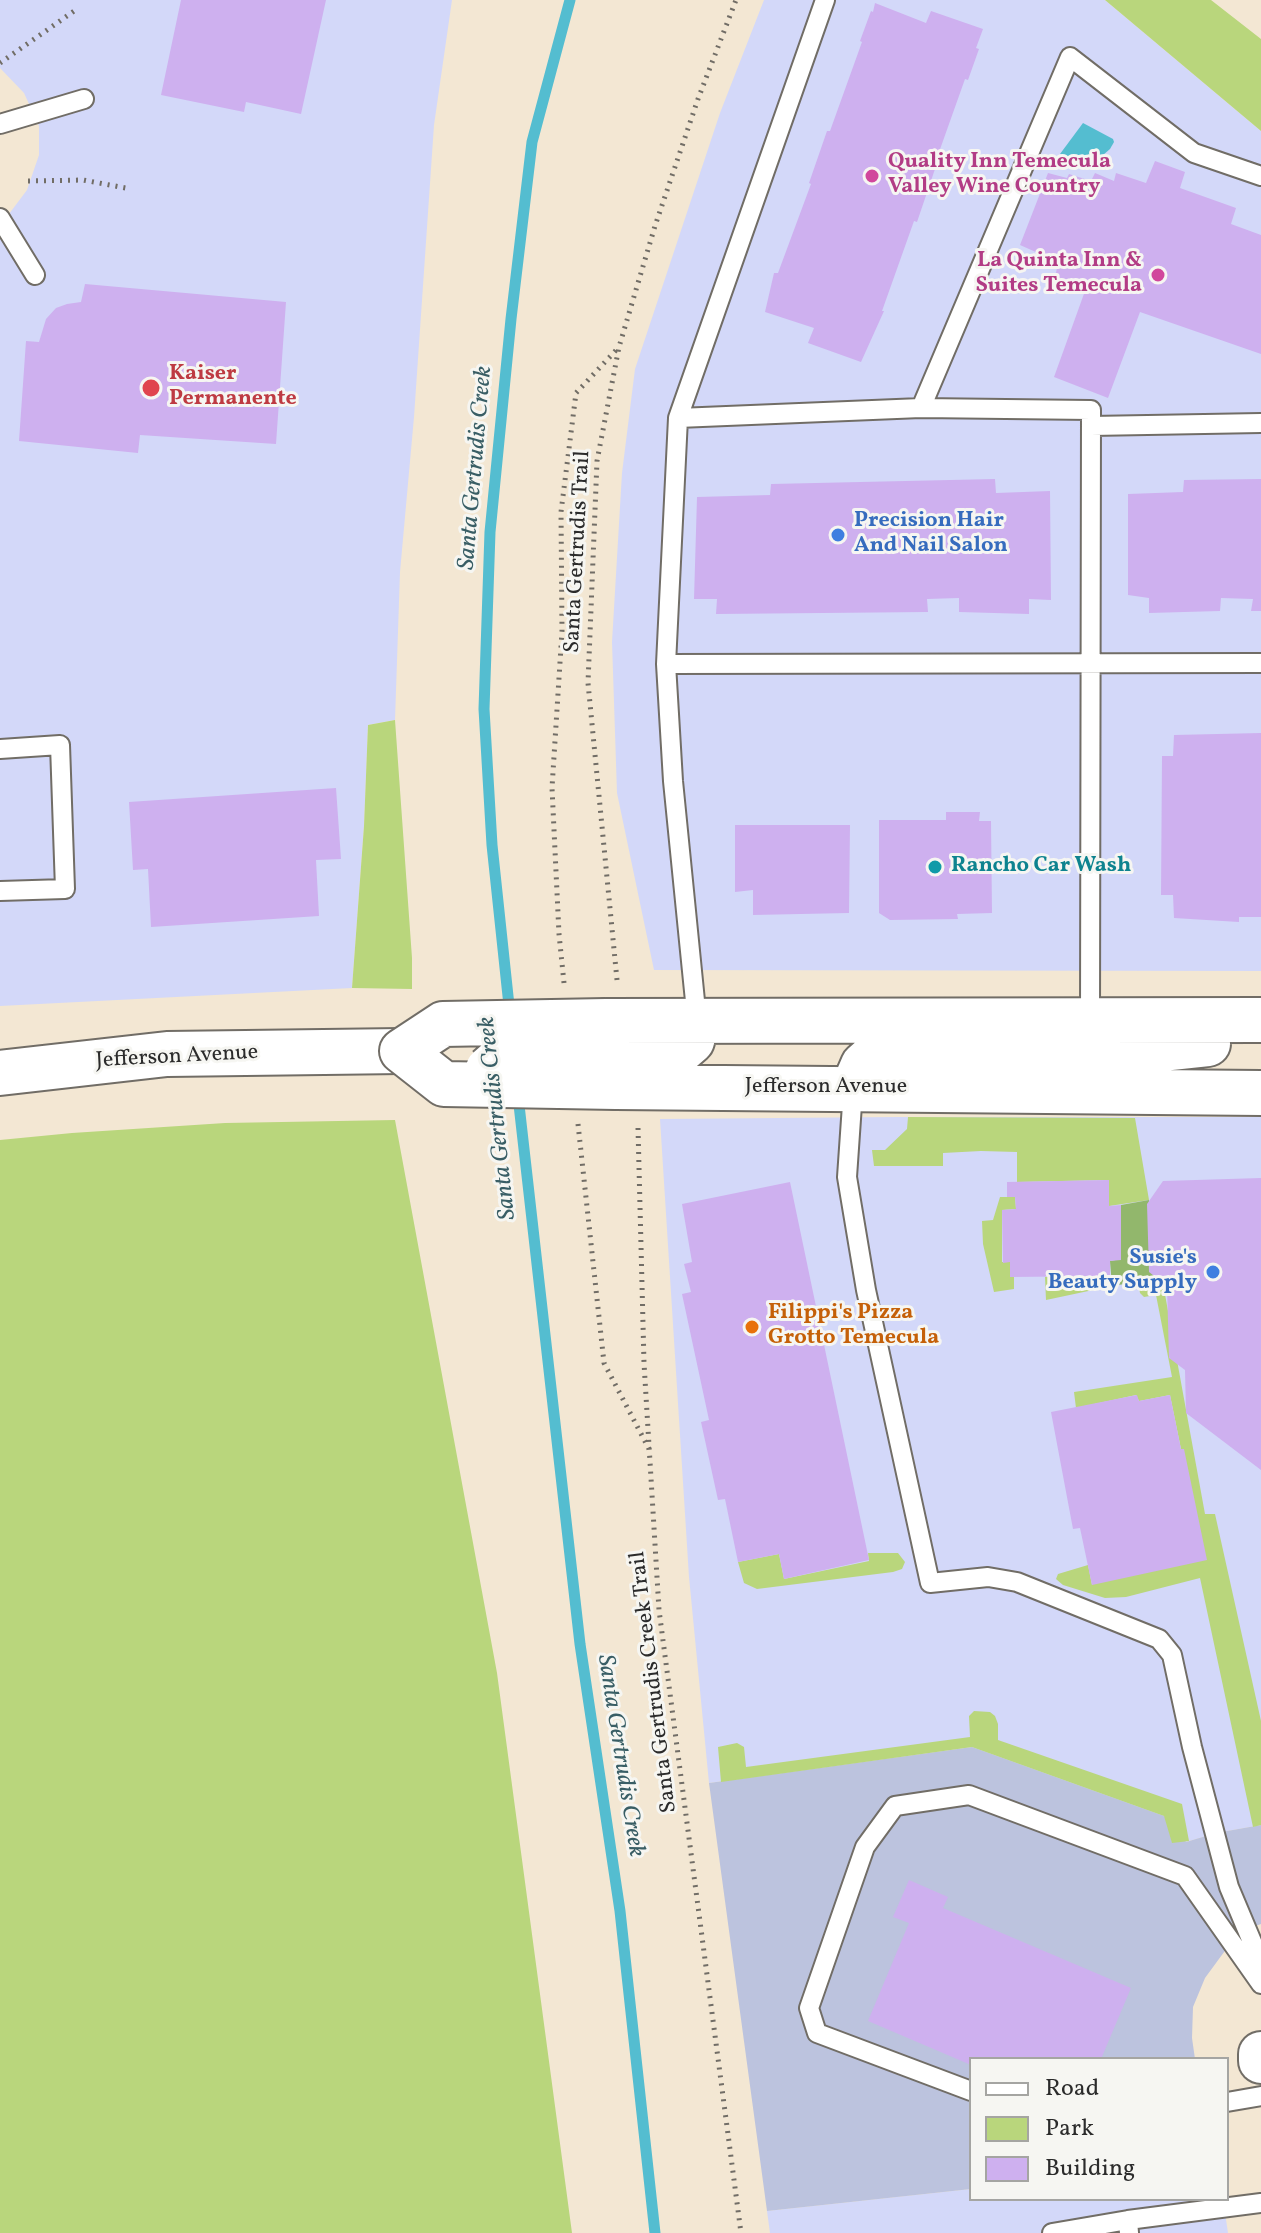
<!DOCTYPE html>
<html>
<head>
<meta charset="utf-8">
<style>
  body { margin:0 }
  #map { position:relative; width:1261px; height:2233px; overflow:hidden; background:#f3e7d3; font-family:Vollkorn,serif }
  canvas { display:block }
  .legend { position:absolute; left:969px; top:2057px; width:260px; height:144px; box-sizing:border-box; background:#f6f6f2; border:2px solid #a5a5a2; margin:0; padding:10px 14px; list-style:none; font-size:24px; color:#2b2b2b }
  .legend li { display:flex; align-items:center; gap:16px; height:40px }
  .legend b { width:40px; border:2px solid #a5a5a2 }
</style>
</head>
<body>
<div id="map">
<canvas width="1261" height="2233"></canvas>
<ul class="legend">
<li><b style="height:10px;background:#fff"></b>Road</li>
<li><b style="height:22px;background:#b9d67c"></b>Park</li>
<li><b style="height:22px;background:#ceb0ef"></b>Building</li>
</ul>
</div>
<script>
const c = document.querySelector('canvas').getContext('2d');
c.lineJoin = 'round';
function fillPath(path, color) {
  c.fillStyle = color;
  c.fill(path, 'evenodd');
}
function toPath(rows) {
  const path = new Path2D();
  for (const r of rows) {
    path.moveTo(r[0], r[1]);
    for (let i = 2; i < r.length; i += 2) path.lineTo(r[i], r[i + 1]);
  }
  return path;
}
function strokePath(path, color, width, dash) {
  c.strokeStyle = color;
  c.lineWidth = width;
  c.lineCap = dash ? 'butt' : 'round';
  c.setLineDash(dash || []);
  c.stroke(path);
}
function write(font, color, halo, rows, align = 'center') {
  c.font = font + ' Vollkorn,serif';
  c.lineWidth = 6;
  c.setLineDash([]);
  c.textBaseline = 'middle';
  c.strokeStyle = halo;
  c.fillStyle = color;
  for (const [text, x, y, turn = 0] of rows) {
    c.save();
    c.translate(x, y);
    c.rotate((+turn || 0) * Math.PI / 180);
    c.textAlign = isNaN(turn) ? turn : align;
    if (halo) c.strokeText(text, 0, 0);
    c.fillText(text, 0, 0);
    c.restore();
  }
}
fillPath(toPath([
  [0,0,452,0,434,125,414,417,400,572,395,720,368,725,364,826,352,988,0,1006,0,226,27,190,39,155,39,126,24,93,0,68],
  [764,0,1105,0,1261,131,1261,971,654,970,617,793,612,642,622,473,635,369,720,113],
  [897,1117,1261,1117,1261,1825,1216,1833,1186,1842,1172,1843,972,1747,709,1783,689,1577,660,1119],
  [971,2189,971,2199,1223,2199,1228,2233,770,2233,767,2211]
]), '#d3d8f9');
fillPath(toPath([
  [972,1747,1164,1816,1186,1842,1216,1833,1261,1825,1261,1924,1247,1929,1227,1948,1205,1978,1193,2007,1192,2038,1195,2059,971,2059,971,2189,767,2211,709,1783]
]), '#bcc3de');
fillPath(toPath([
  [1105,0,1211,0,1261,39,1261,131],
  [395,720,412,958,412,989,352,988,364,826,368,725],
  [908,1117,1135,1118,1149,1200,1109,1206,1108,1180,1017,1182,1017,1152,981,1151,943,1153,943,1166,874,1166,872,1150,885,1150,907,1129],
  [395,1120,497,1673,572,2233,0,2233,0,1140,72,1133,225,1123],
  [1000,1197,1015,1197,1016,1209,1002,1210,1002,1262,1010,1262,1010,1277,1014,1277,1014,1289,994,1292,983,1244,982,1221,993,1220],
  [1110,1276,1112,1286,1046,1300,1045,1277],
  [1162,1278,1205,1514,1215,1514,1261,1721,1261,1825,1253,1827,1200,1578,1126,1597,1105,1598,1063,1585,1056,1579,1058,1574,1088,1565,1092,1585,1181,1449,1170,1395,1139,1401,1136,1395,1076,1408,1074,1392,1172,1377,1156,1295,1144,1297,1140,1293,1138,1282],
  [868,1553,898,1553,905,1562,902,1569,893,1572,757,1589,744,1583,738,1562,779,1554,784,1579,869,1561],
  [974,1711,990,1712,995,1716,998,1724,998,1740,1182,1804,1189,1841,1172,1843,1164,1816,972,1747,721,1782,718,1747,737,1743,744,1747,746,1767,970,1737,969,1716]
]), '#b9d67c');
fillPath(toPath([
  [1149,1200,1162,1278,1112,1286,1110,1261,1121,1259,1121,1205]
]), '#92b76c');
fillPath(toPath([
  [1083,123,1113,139,1114,142,1110,149,1088,168,1080,167,1060,154]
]), '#54bdd0');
strokePath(toPath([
  [510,1015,492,845,484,709,490,532,511,319,532,142,570,0],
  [518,1096,580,1644,620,1911,655,2233]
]), '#54bdd0', 11);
fillPath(toPath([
  [181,0,326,0,301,114,246,102,244,112,161,95],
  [875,3,926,23,931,11,983,29,976,48,979,49,968,80,965,79,933,169,935,169,917,222,914,221,882,311,884,311,861,362,808,343,814,328,765,312,774,273,778,273,811,184,809,183,827,131,830,131,862,42,860,41,871,11,873,12],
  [1155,161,1185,172,1180,188,1236,208,1231,224,1261,235,1261,354,1140,312,1108,398,1054,377,1085,291,1054,282,1057,268,1035,260,1038,253,1020,245,1048,173,1067,178,1069,174,1091,181,1095,173,1114,181,1116,173,1146,183],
  [85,284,286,302,276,444,140,435,138,453,19,441,26,341,39,342,46,319,56,308,67,304,81,302],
  [995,479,996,493,1050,491,1051,600,1029,599,1029,614,959,612,959,598,927,599,928,612,716,614,717,599,694,599,697,497,770,495,771,484],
  [1261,479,1261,611,1251,611,1253,599,1221,598,1220,611,1149,613,1149,598,1128,595,1128,494,1183,492,1184,480],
  [1261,733,1261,917,1239,917,1239,922,1174,918,1173,895,1161,895,1162,756,1173,756,1174,735],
  [336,788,341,859,316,860,319,916,151,927,148,869,133,870,129,802],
  [946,812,980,812,979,821,991,821,992,913,957,914,958,919,890,920,879,913,879,820,946,820],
  [735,825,850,825,849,913,753,915,753,890,735,892],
  [1261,1178,1261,1470,1186,1413,1185,1370,1169,1358,1167,1286,1149,1272,1147,1204,1163,1181],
  [1109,1180,1109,1206,1121,1205,1121,1260,1110,1261,1110,1276,1010,1277,1010,1262,1003,1263,1002,1210,1016,1209,1015,1197,1007,1197,1007,1182],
  [790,1182,869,1560,784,1579,779,1554,738,1562,725,1499,718,1500,701,1422,709,1420,682,1294,691,1292,684,1264,692,1262,682,1204],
  [1137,1395,1139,1401,1170,1395,1181,1449,1184,1449,1207,1560,1092,1585,1080,1528,1073,1529,1051,1412],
  [909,1880,948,1897,943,1908,1131,1988,1101,2059,971,2059,971,2065,868,2021,909,1923,893,1917]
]), '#ceb0ef');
const lane = toPath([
  [0,124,84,99],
  [0,218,35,275],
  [678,418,921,408],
  [1091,426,1261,423],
  [666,664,1261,663],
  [0,749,60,745,65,889,0,891],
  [1090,1020,1091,410,921,408,1070,57,1194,153,1261,176],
  [697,1021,673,781,666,664,678,418,825,0],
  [853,1090,847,1177,866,1290,930,1583,988,1577,1017,1582,1159,1639,1172,1655,1192,1747,1229,1887,1261,1963],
  [971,2091,817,2033,809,2008,865,1847,895,1806,969,1795,1185,1876,1261,1984],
  [1227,2102,1261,2096],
  [1052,2233,1128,2220],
  [1129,2233,1128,2220,1261,2203]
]);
const secondary = toPath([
  [1261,2054,1261,2061]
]);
const primary = toPath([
  [606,1021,1261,1020],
  [610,1054,677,1054,692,1041,697,1021],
  [0,1073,167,1054,402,1051],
  [616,1087,1261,1093],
  [853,1088,863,1065,872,1057,883,1054,1142,1051,1208,1044]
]);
strokePath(lane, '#716d66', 22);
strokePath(secondary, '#716d66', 48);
strokePath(primary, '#716d66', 48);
strokePath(toPath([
  [0,63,77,9],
  [28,181,83,180,131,189],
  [617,980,588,683,597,461,619,347,655,226,698,99,736,0],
  [564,983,559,934,552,788,562,631,561,512,576,393,619,347],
  [578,1124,604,1363,649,1449],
  [638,1128,644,1363,659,1610,741,2233]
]), '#716d66', 5, [2, 6]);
strokePath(lane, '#fff', 18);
strokePath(secondary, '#fff', 44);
strokePath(primary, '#fff', 44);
const primaryBridge = toPath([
  [606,1021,443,1024,402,1051,444,1084,616,1087],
  [488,1069,504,1055,610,1054]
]);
strokePath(primaryBridge, '#716d66', 48, []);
strokePath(primaryBridge, '#fff', 44);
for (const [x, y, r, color] of [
  [872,176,8,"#d1479c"],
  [1158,275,8,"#d1479c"],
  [151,388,10,"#e0444e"],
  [838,535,8,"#3f7fe0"],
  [935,867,8,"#0f9aa8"],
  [1213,1272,8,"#3f7fe0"],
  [752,1327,8,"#e8710a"]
]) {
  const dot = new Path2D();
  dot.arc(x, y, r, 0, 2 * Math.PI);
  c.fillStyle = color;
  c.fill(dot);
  strokePath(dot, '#f6f6f2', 3);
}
write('bold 22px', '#b23c85', '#f6f6f2', [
  ["Quality Inn Temecula",888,163],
  ["Valley Wine Country",888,188],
  ["La Quinta Inn &",1142,262,"right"],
  ["Suites Temecula",1142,287,"right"]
], 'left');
write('bold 22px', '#be3a42', '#f6f6f2', [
  ["Kaiser",169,375],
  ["Permanente",169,400]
], 'left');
write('bold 22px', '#366cbe', '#f6f6f2', [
  ["Precision Hair",854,522],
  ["And Nail Salon",854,547],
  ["Susie's",1197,1259,"right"],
  ["Beauty Supply",1197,1284,"right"]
], 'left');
write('22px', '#2b2b2b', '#f6f6f2', [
  ["Santa Gertrudis Trail",579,552,-87],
  ["Jefferson Avenue",177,1058,-3],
  ["Jefferson Avenue",826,1088],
  ["Santa Gertrudis Creek Trail",655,1682,-97]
]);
write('bold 22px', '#0d838f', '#f6f6f2', [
  ["Rancho Car Wash",951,867]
], 'left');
write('bold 22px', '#c56008', '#f6f6f2', [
  ["Filippi's Pizza",768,1314],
  ["Grotto Temecula",768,1339]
], 'left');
write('italic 24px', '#395e65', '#f6f6f2', [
  ["Santa Gertrudis Creek",477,468,-85],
  ["Santa Gertrudis Creek",499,1118,-96],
  ["Santa Gertrudis Creek",619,1756,81]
]);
</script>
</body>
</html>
